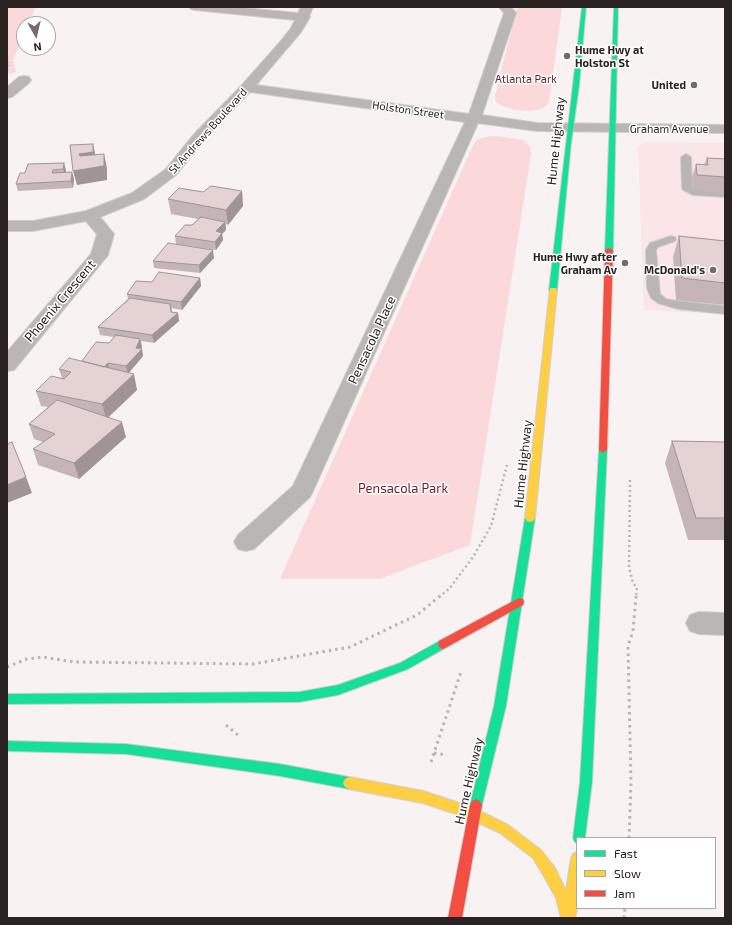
<!DOCTYPE html>
<html>
<head>
<meta charset="utf-8">
<style>
  body { margin:0 }
  #map { position:relative; width:732px; height:925px; overflow:hidden; background:#f8f2f2; font-family:"Exo 2",sans-serif }
  canvas { display:block }
  .frame { position:absolute; inset:0; border:8px solid #2b2222; pointer-events:none }
  .legend { position:absolute; left:576px; top:837px; width:140px; height:72px; box-sizing:border-box; background:#fff; border:1px solid #aaa7a7; margin:0; padding:5px 7px; list-style:none; font-size:12px; color:#2b2222 }
  .legend li { display:flex; align-items:center; gap:8px; height:20px }
  .legend b { width:20px; border:1px solid #aaa7a7 }
  .north { position:absolute; left:16px; top:16px; width:40px; height:40px; box-sizing:border-box; background:#fff; border:1px solid #aaa7a7; border-radius:50%; rotate:172deg; font-size:11px; font-weight:700; line-height:16px; text-align:center; color:#2b2222 }
  .north::after { content:''; display:block; margin:auto; width:14px; height:18px; background:#736b6b; clip-path:polygon(50% 0,100% 100%,50% 72%,0 100%) }
</style>
</head>
<body>
<div id="map">
<canvas width="732" height="925"></canvas>
<div class="frame"></div>
<ul class="legend">
<li><b style="height:5px;background:#16e098"></b>Fast</li>
<li><b style="height:5px;background:#ffcf43"></b>Slow</li>
<li><b style="height:5px;background:#f24e42"></b>Jam</li>
</ul>
<div class="north">N</div>
</div>
<script>
const c = document.querySelector('canvas').getContext('2d');
c.lineJoin = 'round';
function fillPath(path, color) {
  c.fillStyle = color;
  c.fill(path, 'evenodd');
}
function toPath(rows) {
  const path = new Path2D();
  for (const r of rows) {
    path.moveTo(r[0], r[1]);
    for (let i = 2; i < r.length; i += 2) path.lineTo(r[i], r[i + 1]);
  }
  return path;
}
function strokePath(path, color, width, dash) {
  c.strokeStyle = color;
  c.lineWidth = width;
  c.lineCap = dash ? 'butt' : 'round';
  c.setLineDash(dash || []);
  c.stroke(path);
}
function write(font, color, halo, rows, align = 'center') {
  c.font = font + ' "Exo 2",sans-serif';
  c.lineWidth = 3;
  c.setLineDash([]);
  c.textBaseline = 'middle';
  c.strokeStyle = halo;
  c.fillStyle = color;
  for (const [text, x, y, turn = 0] of rows) {
    c.save();
    c.translate(x, y);
    c.rotate((+turn || 0) * Math.PI / 180);
    c.textAlign = isNaN(turn) ? turn : align;
    if (halo) c.strokeText(text, 0, 0);
    c.fillText(text, 0, 0);
    c.restore();
  }
}
fillPath(toPath([
  [646,142,725,143,725,314,644,310,638,146]
]), '#fae6e6');
fillPath(toPath([
  [7,7,35,7,29,24,24,24,24,36,13,60,16,72,9,74,7,69],
  [517,7,562,7,549,103,543,108,532,111,516,110,502,106,496,102,495,96],
  [491,136,505,137,523,140,530,147,531,154,470,545,379,579,280,579,473,145,478,139]
]), '#fbd8d9');
const lane = toPath([
  [686,154,691,157,692,187,695,189,725,191,725,197,693,195,683,190,682,188,681,157,686,154],
  [671,236,675,237,676,239,675,241,658,247,656,250,660,294,666,299,678,301,725,306,725,314,678,309,658,303,651,298,647,288,646,250,650,243,671,236]
]);
const street = toPath([
  [189,7,233,7,298,13,301,7,313,7,309,16,310,17,301,32,256,85,469,114,504,13,499,7,511,7,516,13,482,115,537,123,725,125,725,133,537,131,478,123,313,491,310,497,254,549,246,551,238,549,234,542,238,535,293,486,465,122,250,92,205,139,176,175,144,199,100,217,114,234,108,255,14,370,7,371,7,352,91,254,97,234,86,221,33,231,7,231,7,221,33,221,86,211,132,193,166,169,195,133,242,85,280,42,291,28,295,20,195,10,191,9,189,7],
  [24,76,29,77,31,80,29,83,12,97,7,98,7,87,19,77,24,76],
  [699,612,725,613,725,635,699,634,690,631,686,623,690,615,699,612]
]);
const fast = toPath([
  [582,7,586,7,579,86,571,143,557,290,553,292,549,290,582,7],
  [614,7,618,7,613,250,609,252,605,250,614,7],
  [603,447,607,450,592,782,585,838,577,838,577,843,575,842,573,838,580,782,599,450,603,447],
  [530,514,533,515,535,518,506,706,482,805,480,809,476,811,472,809,470,805,494,706,525,518,527,515,530,514],
  [443,639,447,641,448,644,447,647,408,669,338,695,299,702,7,704,7,694,299,692,338,685,400,663,443,639],
  [7,741,126,744,280,764,349,777,353,779,355,783,353,787,349,789,280,776,126,754,7,751,7,741]
]);
const slow = toPath([
  [550,288,556,288,557,290,535,518,533,521,530,522,527,521,525,518,550,288],
  [349,777,423,791,474,808,508,825,541,850,555,868,566,891,571,858,573,854,577,852,577,908,575,918,561,918,556,898,545,878,533,858,500,833,471,819,423,803,349,789,345,787,343,783,345,779,349,777]
]);
const jam = toPath([
  [609,248,613,250,607,450,603,453,599,450,605,250,609,248],
  [519,598,523,599,524,602,523,605,447,647,443,649,439,647,438,644,439,641,519,598],
  [476,799,480,801,482,805,462,918,448,918,470,805,472,801,476,799]
]);
strokePath(lane, '#d2cdcd', 2);
strokePath(street, '#d2cdcd', 2);
strokePath(fast, '#d2cdcd', 2);
strokePath(slow, '#d2cdcd', 2);
strokePath(jam, '#d2cdcd', 2);
strokePath(toPath([
  [7,56,9,66]
]), '#b8b5b5', 1.5, [1, 2]);
strokePath(toPath([
  [630,480,629,567,633,583,637,588,636,597],
  [439,597,449,589,473,557,491,526,507,465]
]), '#b8b5b5', 2.5, [2, 3]);
strokePath(toPath([
  [7,667,27,659,43,657,74,662,253,664,350,647,417,615,440,596],
  [226,725,238,735],
  [434,753,447,755],
  [431,762,461,672],
  [629,838,631,783,628,646,633,631,636,596],
  [624,918,625,908]
]), '#b8b5b5', 3, [2.5, 4]);
fillPath(lane, '#bbb6b6');
fillPath(street, '#bbb6b6');
fillPath(fast, '#16e098');
fillPath(slow, '#ffcf43');
fillPath(jam, '#f24e42');
fillPath(toPath([
  [707,158,725,159,725,192,693,190,692,178,696,164,704,165],
  [28,164,66,170,65,172,74,179,73,188,18,191,16,184,25,173],
  [242,191,243,206,228,225,226,224,226,230,222,234,223,240,216,250,176,244,175,236,192,225,198,219,171,214,168,199,203,192],
  [679,236,725,241,725,305,676,300,673,257],
  [214,258,200,273,154,268,153,261],
  [200,278,201,286,182,310,171,308,172,312,178,313,179,321,154,343,141,341,142,347,141,348,143,356,128,373,137,390,109,417,126,437,79,479,38,465,33,449,43,442,34,439,29,424,48,407,41,406,36,391,62,378,59,369,82,361,109,343,114,337,100,335,98,327,128,299,127,294,152,282],
  [672,441,725,442,725,540,688,540,665,463]
]), '#c5b5b6');
fillPath(toPath([
  [93,144,96,158,82,168,79,154],
  [104,154,107,168,107,180,77,185,73,171],
  [64,163,66,170,65,176,63,169],
  [72,172,74,179,73,188,71,181],
  [242,191,243,206,228,225,226,210],
  [225,222,226,230,222,234,223,240,216,250,215,242,216,231],
  [213,250,214,258,200,273,199,265],
  [200,278,201,286,182,310,181,302],
  [170,304,172,312,178,313,179,321,154,343,152,335,171,312],
  [140,339,142,347,141,349,142,349,143,356,128,374,126,366],
  [108,363,110,371,103,369],
  [134,374,137,390,106,419,102,404],
  [122,422,126,437,79,479,74,463],
  [26,477,32,493,7,503,7,485]
]), '#a09494');
const building = toPath([
  [93,144,93,152,79,154,80,156,104,154,104,166,73,171,70,145,93,144],
  [707,158,725,159,725,177,697,175,696,164,708,165,707,158],
  [64,163,63,169,53,170,52,173,72,172,71,181,16,184,20,173,25,173,28,164,64,163],
  [211,186,242,191,226,210,168,199,179,188,203,192,211,186],
  [201,217,225,222,216,231,222,233,215,242,175,236,185,225,192,225,201,217],
  [679,236,725,241,725,283,682,278,679,236],
  [168,243,213,250,199,265,153,261,168,243],
  [159,272,200,278,181,302,127,294,136,281,152,282,159,272],
  [130,298,170,304,171,312,178,313,152,335,98,327,130,298],
  [116,335,140,339,136,348,142,349,126,366,108,363,104,367,82,361,96,342,109,343,116,335],
  [69,358,134,374,102,404,36,391,51,376,64,379,71,372,59,369,69,358],
  [57,400,122,422,74,463,33,449,55,434,29,424,57,400],
  [672,441,725,442,725,518,696,518,672,441],
  [12,442,26,477,7,485,7,444,12,442]
]);
fillPath(building, '#e5d3d4');
strokePath(building, '#a09494', 1);
for (const [x, y, r, color] of [
  [567,56,4,"#736b6b"],
  [694,85,4,"#736b6b"],
  [625,263,4,"#736b6b"],
  [713,270,4,"#736b6b"]
]) {
  const dot = new Path2D();
  dot.arc(x, y, r, 0, 2 * Math.PI);
  c.fillStyle = color;
  c.fill(dot);
  strokePath(dot, '#fff', 1.5);
}
write('bold 11px', '#2b2222', '#fff', [
  ["Hume Hwy at",575,50,"left"],
  ["Holston St",575,63,"left"],
  ["United",686,85],
  ["Hume Hwy after",617,257],
  ["Graham Av",617,270],
  ["McDonald's",705,270]
], 'right');
write('11px', '#76192a', '#fff', [
  ["Atlanta Park",526,79]
]);
write('11px', '#2b2222', '#fff', [
  ["Holston Street",408,110,8],
  ["Graham Avenue",669,129],
  ["St Andrews Boulevard",208,131,-48]
]);
write('13px', '#2b2222', '#fff', [
  ["Hume Highway",556,141,-84],
  ["Phoenix Crescent",60,301,-50],
  ["Pensacola Place",372,340,-65],
  ["Hume Highway",523,464,-84],
  ["Hume Highway",469,781,-77]
]);
write('13px', '#76192a', '#fff', [
  ["Pensacola Park",403,489]
]);
</script>
</body>
</html>
